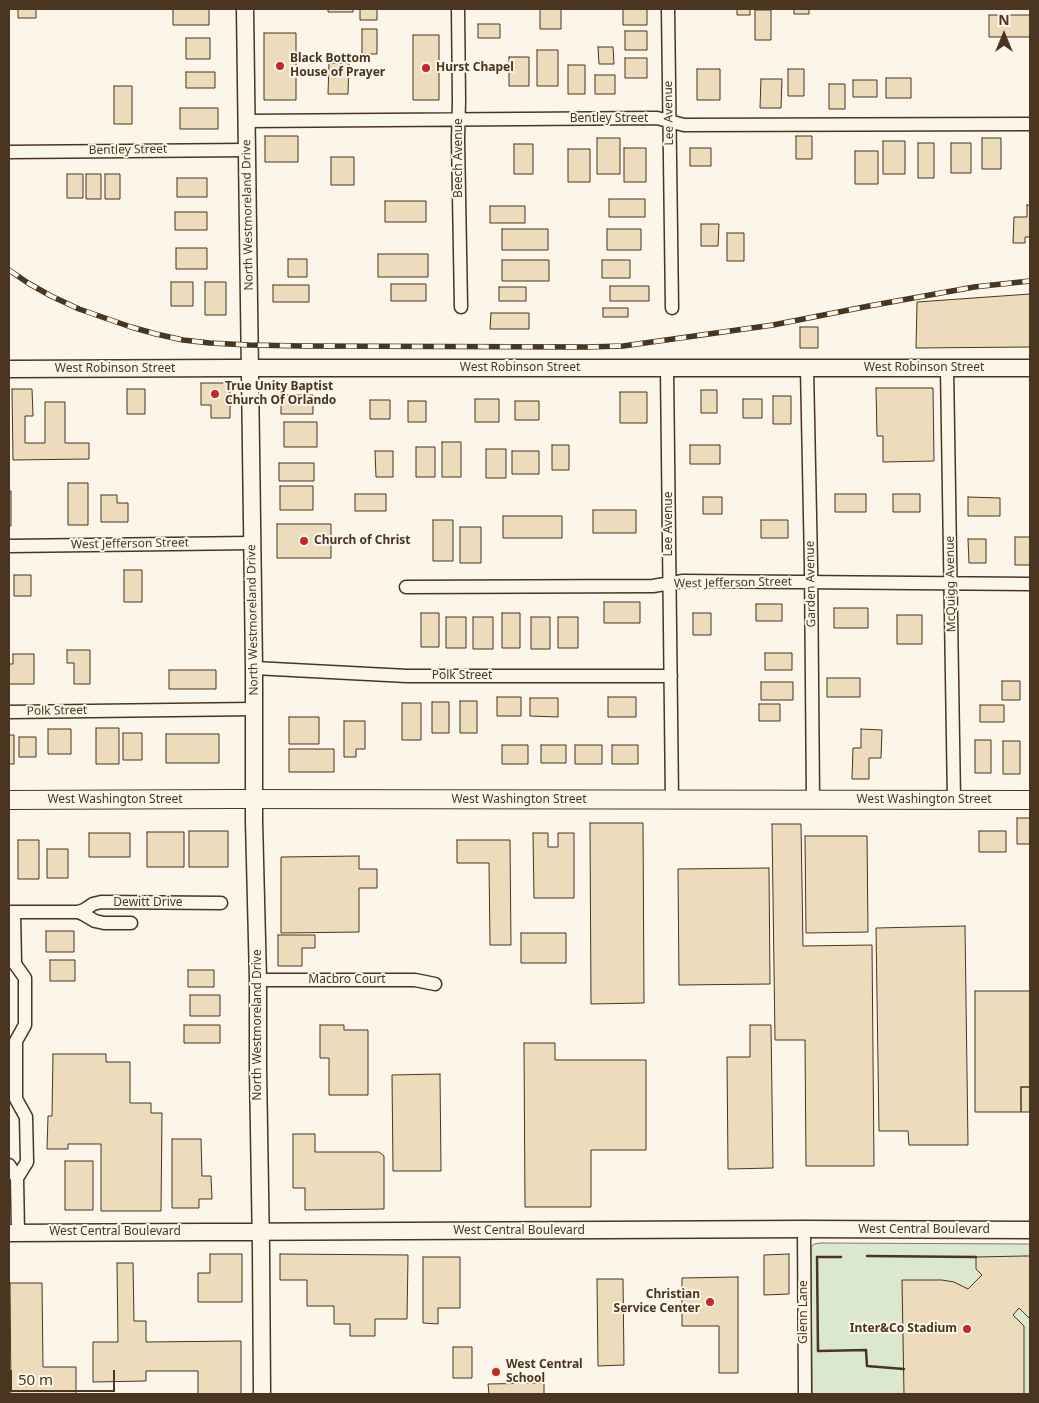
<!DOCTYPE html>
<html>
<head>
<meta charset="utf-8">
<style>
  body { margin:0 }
  #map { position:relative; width:1039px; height:1403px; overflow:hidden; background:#fbf6e9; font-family:"Noto Sans",sans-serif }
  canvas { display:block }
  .frame { position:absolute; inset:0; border:10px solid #4a3520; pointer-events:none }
  .north { position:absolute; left:979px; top:10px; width:50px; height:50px; -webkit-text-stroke:4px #fbf6e9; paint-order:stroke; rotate:0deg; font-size:14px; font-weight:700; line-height:20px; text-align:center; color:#4a3520 }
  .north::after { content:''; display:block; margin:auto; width:18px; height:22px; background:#4a3520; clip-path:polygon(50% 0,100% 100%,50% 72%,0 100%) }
  .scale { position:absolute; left:10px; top:1370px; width:105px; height:22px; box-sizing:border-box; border:2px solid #4a3520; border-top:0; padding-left:6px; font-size:15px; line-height:18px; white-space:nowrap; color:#4a3520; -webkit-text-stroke:4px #fbf6e9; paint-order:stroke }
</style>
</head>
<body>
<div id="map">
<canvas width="1039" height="1403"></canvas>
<div class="frame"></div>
<div class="north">N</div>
<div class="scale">50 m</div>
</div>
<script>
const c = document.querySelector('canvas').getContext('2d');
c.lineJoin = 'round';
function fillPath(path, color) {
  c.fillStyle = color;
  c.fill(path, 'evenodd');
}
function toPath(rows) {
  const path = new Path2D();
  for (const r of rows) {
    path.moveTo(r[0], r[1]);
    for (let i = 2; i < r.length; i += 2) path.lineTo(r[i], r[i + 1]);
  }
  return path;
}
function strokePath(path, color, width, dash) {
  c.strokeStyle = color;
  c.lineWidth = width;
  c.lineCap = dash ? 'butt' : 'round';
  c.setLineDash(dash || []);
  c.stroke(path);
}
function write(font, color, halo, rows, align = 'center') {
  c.font = font + ' "Noto Sans",sans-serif';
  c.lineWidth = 4;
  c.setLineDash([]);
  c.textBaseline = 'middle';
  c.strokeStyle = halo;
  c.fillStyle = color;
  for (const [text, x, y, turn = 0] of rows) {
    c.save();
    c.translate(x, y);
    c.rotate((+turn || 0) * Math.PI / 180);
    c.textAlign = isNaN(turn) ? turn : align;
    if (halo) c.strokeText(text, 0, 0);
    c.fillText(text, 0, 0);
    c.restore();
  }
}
const green = toPath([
  [821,1243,1030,1244,1030,1394,812,1394,811,1247,814,1244,821,1243]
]);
fillPath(green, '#dce7d0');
strokePath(green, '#887966', 1);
const building = toPath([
  [18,9,36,9,36,18,18,18,18,9],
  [173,9,209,9,209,25,173,25,173,9],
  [328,9,353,9,353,12,328,12,328,9],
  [360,9,377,9,377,20,360,20,360,9],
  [540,9,561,9,561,29,540,29,540,9],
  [623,9,647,9,647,25,623,25,623,9],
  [737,9,750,9,750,15,737,15,737,9],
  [794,9,809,9,809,14,794,14,794,9],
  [755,10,771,10,771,40,755,40,755,10],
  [989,15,1030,15,1030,37,989,37,989,15],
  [478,24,500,24,500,38,478,38,478,24],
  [362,29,377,29,377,54,362,54,362,29],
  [625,31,647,31,647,50,625,50,625,31],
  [264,33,296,33,296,100,264,100,264,33],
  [413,35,439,35,439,100,413,100,413,35],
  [186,38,210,38,210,59,186,59,186,38],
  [598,47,613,47,614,64,599,64,598,47],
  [537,50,558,50,558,86,537,86,537,50],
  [509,57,529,57,529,86,509,86,509,57],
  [625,58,647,58,647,78,625,78,625,58],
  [329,63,349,63,348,94,328,94,329,63],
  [568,65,585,65,585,94,568,94,568,65],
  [697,69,720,69,720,100,697,100,697,69],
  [788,69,804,69,804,96,788,96,788,69],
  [186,72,215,72,215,88,186,88,186,72],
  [595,75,615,75,615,94,595,94,595,75],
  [886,78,911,78,911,98,886,98,886,78],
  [761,79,782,79,781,108,760,108,761,79],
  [853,80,877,80,877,97,853,97,853,80],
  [829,84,845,84,845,109,829,109,829,84],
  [114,86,132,86,132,124,114,124,114,86],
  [180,108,218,108,218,129,180,129,180,108],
  [265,136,298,136,298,162,265,162,265,136],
  [796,136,812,136,812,159,796,159,796,136],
  [597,138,620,138,620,174,597,174,597,138],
  [982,138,1001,138,1001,169,982,169,982,138],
  [883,141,905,141,905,174,883,174,883,141],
  [918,143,934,143,934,178,918,178,918,143],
  [951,143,971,143,971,173,951,173,951,143],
  [514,144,533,144,533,174,514,174,514,144],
  [624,148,646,148,646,182,624,182,624,148],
  [690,148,711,148,711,166,690,166,690,148],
  [568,149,590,149,590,182,568,182,568,149],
  [855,151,878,151,878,184,855,184,855,151],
  [331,157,354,157,354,185,331,185,331,157],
  [67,174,83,174,83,198,67,198,67,174],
  [86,174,101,174,101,199,86,199,86,174],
  [105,174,120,174,120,199,105,199,105,174],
  [177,178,207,178,207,197,177,197,177,178],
  [609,199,645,199,645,217,609,217,609,199],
  [385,201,426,201,426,222,385,222,385,201],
  [1027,205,1030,205,1030,237,1025,237,1025,243,1013,243,1014,217,1027,217,1027,205],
  [490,206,525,206,525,223,490,223,490,206],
  [175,212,207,212,207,230,175,230,175,212],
  [701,224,719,224,718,246,701,246,701,224],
  [502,229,548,229,548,250,502,250,502,229],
  [607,229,641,229,641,250,607,250,607,229],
  [727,233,744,233,744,261,727,261,727,233],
  [176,248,207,248,207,269,176,269,176,248],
  [378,254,428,254,428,277,378,277,378,254],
  [288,259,307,259,307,277,288,277,288,259],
  [502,260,549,260,549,281,502,281,502,260],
  [602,260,630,260,630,278,602,278,602,260],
  [171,282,193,282,193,306,171,306,171,282],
  [205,282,226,282,226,315,205,315,205,282],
  [391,284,426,284,426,301,391,301,391,284],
  [273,285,309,285,309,302,273,302,273,285],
  [610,286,649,286,649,301,610,301,610,286],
  [499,287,526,287,526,301,499,301,499,287],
  [1030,294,1030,347,916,348,917,302,1030,294],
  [603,308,628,308,628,317,603,317,603,308],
  [491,313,529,313,529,329,490,329,491,313],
  [800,327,818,327,818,348,800,348,800,327],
  [201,383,230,383,230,418,211,418,211,405,201,405,201,383],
  [876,388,933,388,934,461,883,462,883,436,877,436,876,388],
  [12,389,32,389,33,416,25,416,25,443,45,443,45,402,65,402,65,443,89,443,89,459,13,460,12,389],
  [127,389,145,389,145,414,127,414,127,389],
  [701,390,717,390,717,413,701,413,701,390],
  [620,392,647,392,647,423,620,423,620,392],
  [281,395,313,395,313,414,281,414,281,395],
  [773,396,791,396,791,424,773,424,773,396],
  [475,399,499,399,499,422,475,422,475,399],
  [743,399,762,399,762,418,743,418,743,399],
  [370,400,390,400,390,419,370,419,370,400],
  [408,401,426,401,426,422,408,422,408,401],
  [515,401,539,401,539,420,515,420,515,401],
  [284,422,317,422,317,447,284,447,284,422],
  [442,442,461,442,461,477,442,477,442,442],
  [552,445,569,445,569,470,552,470,552,445],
  [690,445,720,445,720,464,690,464,690,445],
  [416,447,435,447,435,477,416,477,416,447],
  [486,449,506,449,506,478,486,478,486,449],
  [375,451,393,451,393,477,376,477,375,451],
  [512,451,539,451,539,474,512,474,512,451],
  [279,463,314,463,314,481,279,481,279,463],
  [68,483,88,483,88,525,68,525,68,483],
  [280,486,313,486,313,510,280,510,280,486],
  [9,491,11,491,11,526,9,526,9,491],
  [355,494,386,494,386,511,355,511,355,494],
  [835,494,866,494,866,512,835,512,835,494],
  [893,494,920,494,920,512,893,512,893,494],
  [101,495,117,495,117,503,128,503,128,522,101,522,101,495],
  [703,497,722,497,722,514,703,514,703,497],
  [968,497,1000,498,1000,516,968,516,968,497],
  [593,510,636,510,636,533,593,533,593,510],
  [503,516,562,516,562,538,503,538,503,516],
  [433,520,453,520,453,561,433,561,433,520],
  [761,520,788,520,788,538,761,538,761,520],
  [277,524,331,524,331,558,277,558,277,524],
  [460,527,481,527,481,563,460,563,460,527],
  [1015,537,1030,537,1030,565,1015,565,1015,537],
  [968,539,986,539,986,563,969,563,968,539],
  [124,570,142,570,142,602,124,602,124,570],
  [14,575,31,575,31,596,14,596,14,575],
  [604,602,640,602,640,623,604,623,604,602],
  [756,604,782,604,782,621,756,621,756,604],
  [834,608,868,608,868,628,834,628,834,608],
  [421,613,439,613,439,647,421,647,421,613],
  [502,613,520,613,520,648,502,648,502,613],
  [693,613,711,613,711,635,693,635,693,613],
  [897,615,922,615,922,644,897,644,897,615],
  [446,617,466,617,466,648,446,648,446,617],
  [473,617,493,617,493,649,473,649,473,617],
  [531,617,550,617,550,649,531,649,531,617],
  [558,617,578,617,578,648,558,648,558,617],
  [67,650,90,650,90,684,74,684,74,663,67,663,67,650],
  [765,653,792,653,792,670,765,670,765,653],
  [13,654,34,654,34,684,9,684,9,664,13,664,13,654],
  [169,670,216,670,216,689,169,689,169,670],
  [827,678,860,678,860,697,827,697,827,678],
  [1002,681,1020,681,1020,700,1002,700,1002,681],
  [761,682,793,682,793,700,761,700,761,682],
  [497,697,521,697,521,716,497,716,497,697],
  [608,697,636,697,636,717,608,717,608,697],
  [530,698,558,698,558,717,530,716,530,698],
  [460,701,477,701,477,733,460,733,460,701],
  [432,702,449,702,449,733,432,733,432,702],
  [402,703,421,703,421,740,402,740,402,703],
  [759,704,780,704,780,721,759,721,759,704],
  [980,705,1004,705,1004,722,980,722,980,705],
  [289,717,319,717,319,744,289,744,289,717],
  [344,721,365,721,365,749,356,749,356,757,344,757,344,721],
  [96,728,119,728,119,764,96,764,96,728],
  [48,729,71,729,71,754,48,754,48,729],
  [861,729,882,730,881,758,869,758,869,779,852,779,853,748,861,748,861,729],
  [123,733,142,733,142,760,123,760,123,733],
  [166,734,219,734,219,763,166,763,166,734],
  [9,735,14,735,14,764,9,764,9,735],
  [19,737,36,737,36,757,19,757,19,737],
  [975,740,991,740,991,773,975,773,975,740],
  [1003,741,1020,741,1020,774,1003,774,1003,741],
  [502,745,528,745,528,764,502,764,502,745],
  [541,745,566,745,566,763,541,763,541,745],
  [575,745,602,745,602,764,575,764,575,745],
  [612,745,638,745,638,764,612,764,612,745],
  [289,749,334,749,334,772,289,772,289,749],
  [1017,818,1030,818,1030,844,1017,844,1017,818],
  [590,823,643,823,644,1003,591,1004,590,823],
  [772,824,801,824,803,946,872,945,874,1166,806,1166,805,1040,775,1040,772,824],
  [189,831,228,831,228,867,189,867,189,831],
  [979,831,1006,831,1006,852,979,852,979,831],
  [147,832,184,832,184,867,147,867,147,832],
  [89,833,130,833,130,857,89,857,89,833],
  [533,833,548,833,548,847,558,847,558,833,574,833,574,898,534,898,533,833],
  [805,836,867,836,868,932,806,933,805,836],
  [18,840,39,840,39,879,18,879,18,840],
  [457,840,510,840,511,945,490,945,489,863,457,863,457,840],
  [47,849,68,849,68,878,47,878,47,849],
  [359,856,359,869,377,869,377,888,359,888,359,932,281,933,281,857,359,856],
  [769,868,770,984,679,985,678,869,769,868],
  [965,926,968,1145,909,1145,908,1131,879,1131,876,928,965,926],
  [46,931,74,931,74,952,46,952,46,931],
  [521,933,566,933,566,963,521,963,521,933],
  [278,935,315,935,315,948,302,948,302,966,278,966,278,935],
  [50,960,75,960,75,981,50,981,50,960],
  [188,970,214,970,214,987,188,987,188,970],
  [975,991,1030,991,1030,1087,1021,1087,1021,1112,975,1112,975,991],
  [190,995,220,995,220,1016,190,1016,190,995],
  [184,1025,220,1025,220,1043,184,1043,184,1025],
  [320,1025,344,1025,344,1030,368,1030,368,1095,329,1095,329,1058,320,1058,320,1025],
  [750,1025,771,1025,773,1168,728,1169,727,1057,750,1057,750,1025],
  [524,1043,555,1043,555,1060,646,1060,646,1150,591,1150,591,1207,525,1207,524,1043],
  [53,1054,106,1054,106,1062,130,1062,130,1103,151,1103,151,1113,162,1113,161,1211,101,1211,101,1144,68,1144,68,1149,47,1149,48,1116,52,1116,53,1054],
  [440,1074,441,1171,393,1171,392,1075,440,1074],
  [1021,1087,1030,1087,1030,1112,1021,1112,1021,1087],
  [293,1134,315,1134,315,1152,379,1152,384,1156,384,1209,305,1210,305,1188,293,1188,293,1134],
  [172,1139,201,1139,202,1176,211,1176,212,1199,199,1199,199,1208,172,1208,172,1139],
  [65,1161,93,1161,93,1210,65,1210,65,1161],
  [210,1254,242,1254,242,1302,198,1302,198,1273,210,1273,210,1254],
  [280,1254,408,1255,407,1319,375,1319,375,1336,350,1336,350,1324,334,1324,334,1306,307,1306,307,1280,280,1280,280,1254],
  [789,1254,789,1294,764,1295,764,1255,789,1254],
  [1025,1256,1030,1256,1030,1319,1019,1308,1013,1315,1024,1326,1024,1394,904,1394,902,1280,942,1280,954,1282,968,1289,982,1275,976,1269,976,1257,1025,1256],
  [423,1257,460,1257,460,1308,438,1308,438,1324,423,1323,423,1257],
  [117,1263,133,1263,134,1321,146,1321,146,1342,241,1341,241,1394,198,1394,198,1371,146,1371,146,1381,93,1382,93,1342,118,1342,117,1263],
  [738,1277,738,1373,719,1373,719,1326,682,1326,682,1278,738,1277],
  [597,1279,623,1279,624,1365,598,1366,597,1279],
  [10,1283,42,1283,43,1367,76,1367,76,1394,11,1394,10,1283],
  [453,1347,472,1347,472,1378,453,1378,453,1347],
  [544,1383,544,1394,489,1394,488,1384,544,1383]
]);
fillPath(building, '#ecdcbc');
strokePath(building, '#4a3520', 1);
const minor = toPath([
  [458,9,459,101,458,139,461,307],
  [668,9,672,308],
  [247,121,657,118,684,125,1030,124],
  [9,152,247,150],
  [807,368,811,565,813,800],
  [947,368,954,800],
  [667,369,672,800],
  [9,546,252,543],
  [406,587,653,586,683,581,1030,584],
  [254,668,407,676,671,676],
  [9,712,254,709],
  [9,912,78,912,84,910,93,904,101,902,221,903],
  [14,912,15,964,25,978,25,1025,16,1041,16,1099,26,1117,27,1162,17,1178,18,1233],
  [78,912,83,914,95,921,104,923,131,923],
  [258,980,415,980,435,984],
  [9,1165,17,1178],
  [804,1229,805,1394]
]);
const tertiary = toPath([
  [245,9,254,668,254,821,258,980,258,1069,261,1250,262,1394],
  [9,369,233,368,1030,368],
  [9,1233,804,1229,1030,1230]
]);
const secondary = toPath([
  [9,800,231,799,1030,800]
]);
strokePath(minor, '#4a3520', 15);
strokePath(tertiary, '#4a3520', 19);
strokePath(secondary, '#4a3520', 20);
strokePath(minor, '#fbf6e9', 12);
strokePath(tertiary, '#fbf6e9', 16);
strokePath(secondary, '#fbf6e9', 18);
const rail = toPath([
  [9,270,28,283,51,296,79,309,131,327,156,334,183,340,210,343,249,345,303,346,586,347,623,346,773,325,869,306,974,287,1030,281]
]);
strokePath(rail, '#4a3520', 5.5);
strokePath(rail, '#fbf6e9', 4, [11]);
strokePath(toPath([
  [867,1256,976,1257],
  [841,1257,817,1257,818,1351,866,1350,867,1366,904,1369]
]), '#4a3520', 2.5);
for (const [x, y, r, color] of [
  [280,66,5,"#c62828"],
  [426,68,5,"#c62828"],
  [215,394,5,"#c62828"],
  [304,541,5,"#c62828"],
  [710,1302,5,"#c62828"],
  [967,1329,5,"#c62828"],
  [496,1372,5,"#c62828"]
]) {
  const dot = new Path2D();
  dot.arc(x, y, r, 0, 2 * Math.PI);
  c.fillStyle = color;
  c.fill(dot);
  strokePath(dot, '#fbf6e9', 2);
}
write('bold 12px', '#4a3520', '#fbf6e9', [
  ["Black Bottom",290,59],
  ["House of Prayer",290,73],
  ["Hurst Chapel",436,68],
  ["True Unity Baptist",225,387],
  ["Church Of Orlando",225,401],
  ["Church of Christ",314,541],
  ["Christian",700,1295,"right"],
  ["Service Center",700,1309,"right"],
  ["Inter&Co Stadium",957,1329,"right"],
  ["West Central",506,1365],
  ["School",506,1379]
], 'left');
write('12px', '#4a3520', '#fbf6e9', [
  ["Lee Avenue",669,113,-91],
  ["Bentley Street",609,119],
  ["Bentley Street",128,150,-1],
  ["Beech Avenue",459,158,-90],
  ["North Westmoreland Drive",248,215,-91],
  ["West Robinson Street",520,368],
  ["West Robinson Street",924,368],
  ["West Robinson Street",115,369],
  ["Lee Avenue",669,524,-90],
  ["West Jefferson Street",130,544,-1],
  ["West Jefferson Street",733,583,-1],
  ["Garden Avenue",811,584,-91],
  ["McQuigg Avenue",951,584,-91],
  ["North Westmoreland Drive",253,620,-91],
  ["Polk Street",462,676],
  ["Polk Street",57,711,-1],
  ["West Washington Street",115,800],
  ["West Washington Street",519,800],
  ["West Washington Street",924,800],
  ["Dewitt Drive",148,903],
  ["Macbro Court",347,980],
  ["North Westmoreland Drive",258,1025,-90],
  ["West Central Boulevard",924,1230],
  ["West Central Boulevard",519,1231],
  ["West Central Boulevard",115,1232],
  ["Glenn Lane",804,1312,-90]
]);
</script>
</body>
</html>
